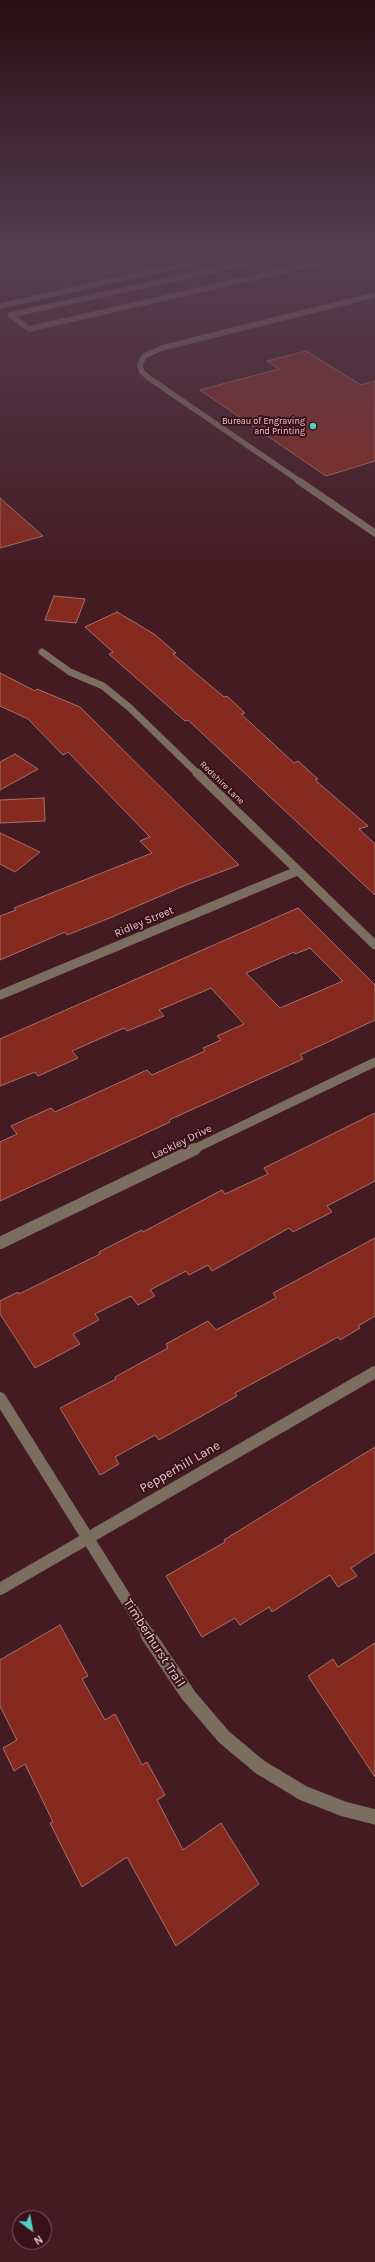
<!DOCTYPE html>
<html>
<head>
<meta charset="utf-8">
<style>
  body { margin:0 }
  #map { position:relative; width:375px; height:2262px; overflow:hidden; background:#451b23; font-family:Karla,sans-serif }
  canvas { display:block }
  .north { position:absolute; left:12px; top:2210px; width:40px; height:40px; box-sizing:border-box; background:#39111a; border:1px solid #7e5b62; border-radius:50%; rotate:148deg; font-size:11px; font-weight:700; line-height:16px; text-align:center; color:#e6cacd }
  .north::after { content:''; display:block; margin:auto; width:14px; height:18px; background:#54cdc6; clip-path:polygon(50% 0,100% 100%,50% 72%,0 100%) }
</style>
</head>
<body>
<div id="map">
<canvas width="375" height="2262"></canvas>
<div class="north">N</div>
</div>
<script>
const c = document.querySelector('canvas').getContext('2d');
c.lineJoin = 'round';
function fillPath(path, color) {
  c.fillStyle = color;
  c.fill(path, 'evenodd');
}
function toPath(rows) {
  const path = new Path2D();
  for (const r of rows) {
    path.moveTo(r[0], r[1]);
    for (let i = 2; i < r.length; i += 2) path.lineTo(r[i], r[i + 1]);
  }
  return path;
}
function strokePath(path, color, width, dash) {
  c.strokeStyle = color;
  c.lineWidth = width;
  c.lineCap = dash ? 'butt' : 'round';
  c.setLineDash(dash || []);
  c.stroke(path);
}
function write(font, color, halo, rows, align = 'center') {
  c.font = font + ' Karla,sans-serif';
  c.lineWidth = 4;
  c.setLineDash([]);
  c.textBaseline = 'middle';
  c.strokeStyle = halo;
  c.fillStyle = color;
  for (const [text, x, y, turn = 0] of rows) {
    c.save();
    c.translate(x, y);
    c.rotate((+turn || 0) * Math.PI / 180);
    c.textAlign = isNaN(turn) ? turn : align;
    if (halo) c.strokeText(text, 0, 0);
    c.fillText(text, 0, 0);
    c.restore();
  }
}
const building = toPath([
  [306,351,361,385,375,381,375,461,326,476,200,390,279,369,267,361,306,351],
  [0,498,43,536,0,548,0,498],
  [54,596,85,599,76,623,45,620,54,596],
  [117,612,154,634,176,653,173,654,224,697,227,696,245,713,241,714,294,763,298,761,318,779,315,780,368,826,359,829,375,844,375,895,188,720,185,721,109,654,113,652,85,627,117,612],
  [0,673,35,691,37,689,80,707,239,865,186,885,112,917,67,935,65,932,0,960,0,916,16,910,14,908,152,853,140,841,150,837,68,752,63,755,28,719,0,706,0,673],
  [15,754,38,769,0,790,0,762,15,754],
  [44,798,45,821,0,823,0,800,44,798],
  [0,833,40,852,15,872,0,864,0,833],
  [298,908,375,985,375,1020,300,1055,303,1059,169,1120,170,1122,0,1201,0,1142,17,1134,11,1126,51,1108,55,1112,147,1070,152,1075,205,1051,203,1048,221,1040,217,1036,244,1024,211,988,159,1010,164,1016,127,1031,124,1028,72,1051,78,1058,38,1076,35,1072,0,1086,0,1039,298,908],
  [310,948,343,981,280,1008,246,973,294,952,295,954,310,948],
  [375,1113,375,1181,327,1206,332,1212,293,1232,289,1228,212,1271,208,1265,189,1275,186,1271,150,1290,155,1296,138,1305,131,1296,95,1314,99,1320,73,1334,80,1344,35,1368,0,1314,0,1301,18,1292,19,1294,100,1254,99,1252,142,1230,143,1232,222,1190,225,1194,268,1174,264,1168,375,1113],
  [375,1238,375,1316,358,1326,360,1328,340,1340,338,1337,235,1393,237,1396,159,1440,155,1435,115,1457,119,1464,100,1475,60,1408,116,1379,115,1377,168,1348,166,1344,208,1321,216,1330,276,1298,273,1293,375,1238],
  [375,1447,375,1552,351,1568,357,1576,338,1587,330,1575,272,1612,269,1607,240,1625,235,1618,202,1637,166,1576,225,1542,224,1540,375,1447],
  [60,1625,88,1676,82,1679,105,1720,115,1714,142,1765,147,1762,165,1795,157,1800,183,1850,221,1823,259,1884,176,1946,127,1857,82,1887,50,1823,53,1822,25,1764,14,1771,3,1748,17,1740,0,1706,0,1660,60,1625],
  [375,1643,375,1777,308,1676,333,1659,338,1667,375,1643]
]);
fillPath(building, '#862a20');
strokePath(building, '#a4726a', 1);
strokePath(toPath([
  [278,256,10,315,29,329,348,256],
  [0,306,222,256],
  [301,482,149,378,142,372,140,365,144,356,162,348,375,295]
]), '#7c6e5f', 5.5);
strokePath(toPath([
  [299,481,375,533],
  [42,652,70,672,103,686,130,708,198,774]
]), '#7c6e5f', 7);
strokePath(toPath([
  [197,773,375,945],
  [0,995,297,871],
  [192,1150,375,1062]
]), '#7c6e5f', 9);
strokePath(toPath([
  [0,1243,195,1149],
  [0,1398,149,1636],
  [0,1589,375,1372]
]), '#7c6e5f', 12);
strokePath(toPath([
  [148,1635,189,1696,224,1737,260,1767,303,1793,344,1809,375,1817]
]), '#7c6e5f', 15);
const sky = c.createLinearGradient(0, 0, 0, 572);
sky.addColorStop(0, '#260f13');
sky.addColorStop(0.45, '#563f50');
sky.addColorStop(1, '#563f5000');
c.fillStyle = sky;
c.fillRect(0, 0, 375, 572);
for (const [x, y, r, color] of [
  [313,426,4,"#54cdc6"]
]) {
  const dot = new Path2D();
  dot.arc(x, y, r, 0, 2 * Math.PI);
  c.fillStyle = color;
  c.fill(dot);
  strokePath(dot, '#39111a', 1.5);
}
write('9px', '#e6cacd', '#39111a', [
  ["Bureau of Engraving",305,421],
  ["and Printing",305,431]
], 'right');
write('9px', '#e6cacd', '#39111a', [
  ["Redshire Lane",222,783,44]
]);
write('11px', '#e6cacd', '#39111a', [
  ["Ridley Street",144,922,-23],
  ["Lackley Drive",182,1142,-26]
]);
write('13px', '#e6cacd', '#39111a', [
  ["Pepperhill Lane",180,1467,-30],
  ["Timberhurst Trail",154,1643,57]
]);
</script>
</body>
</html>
